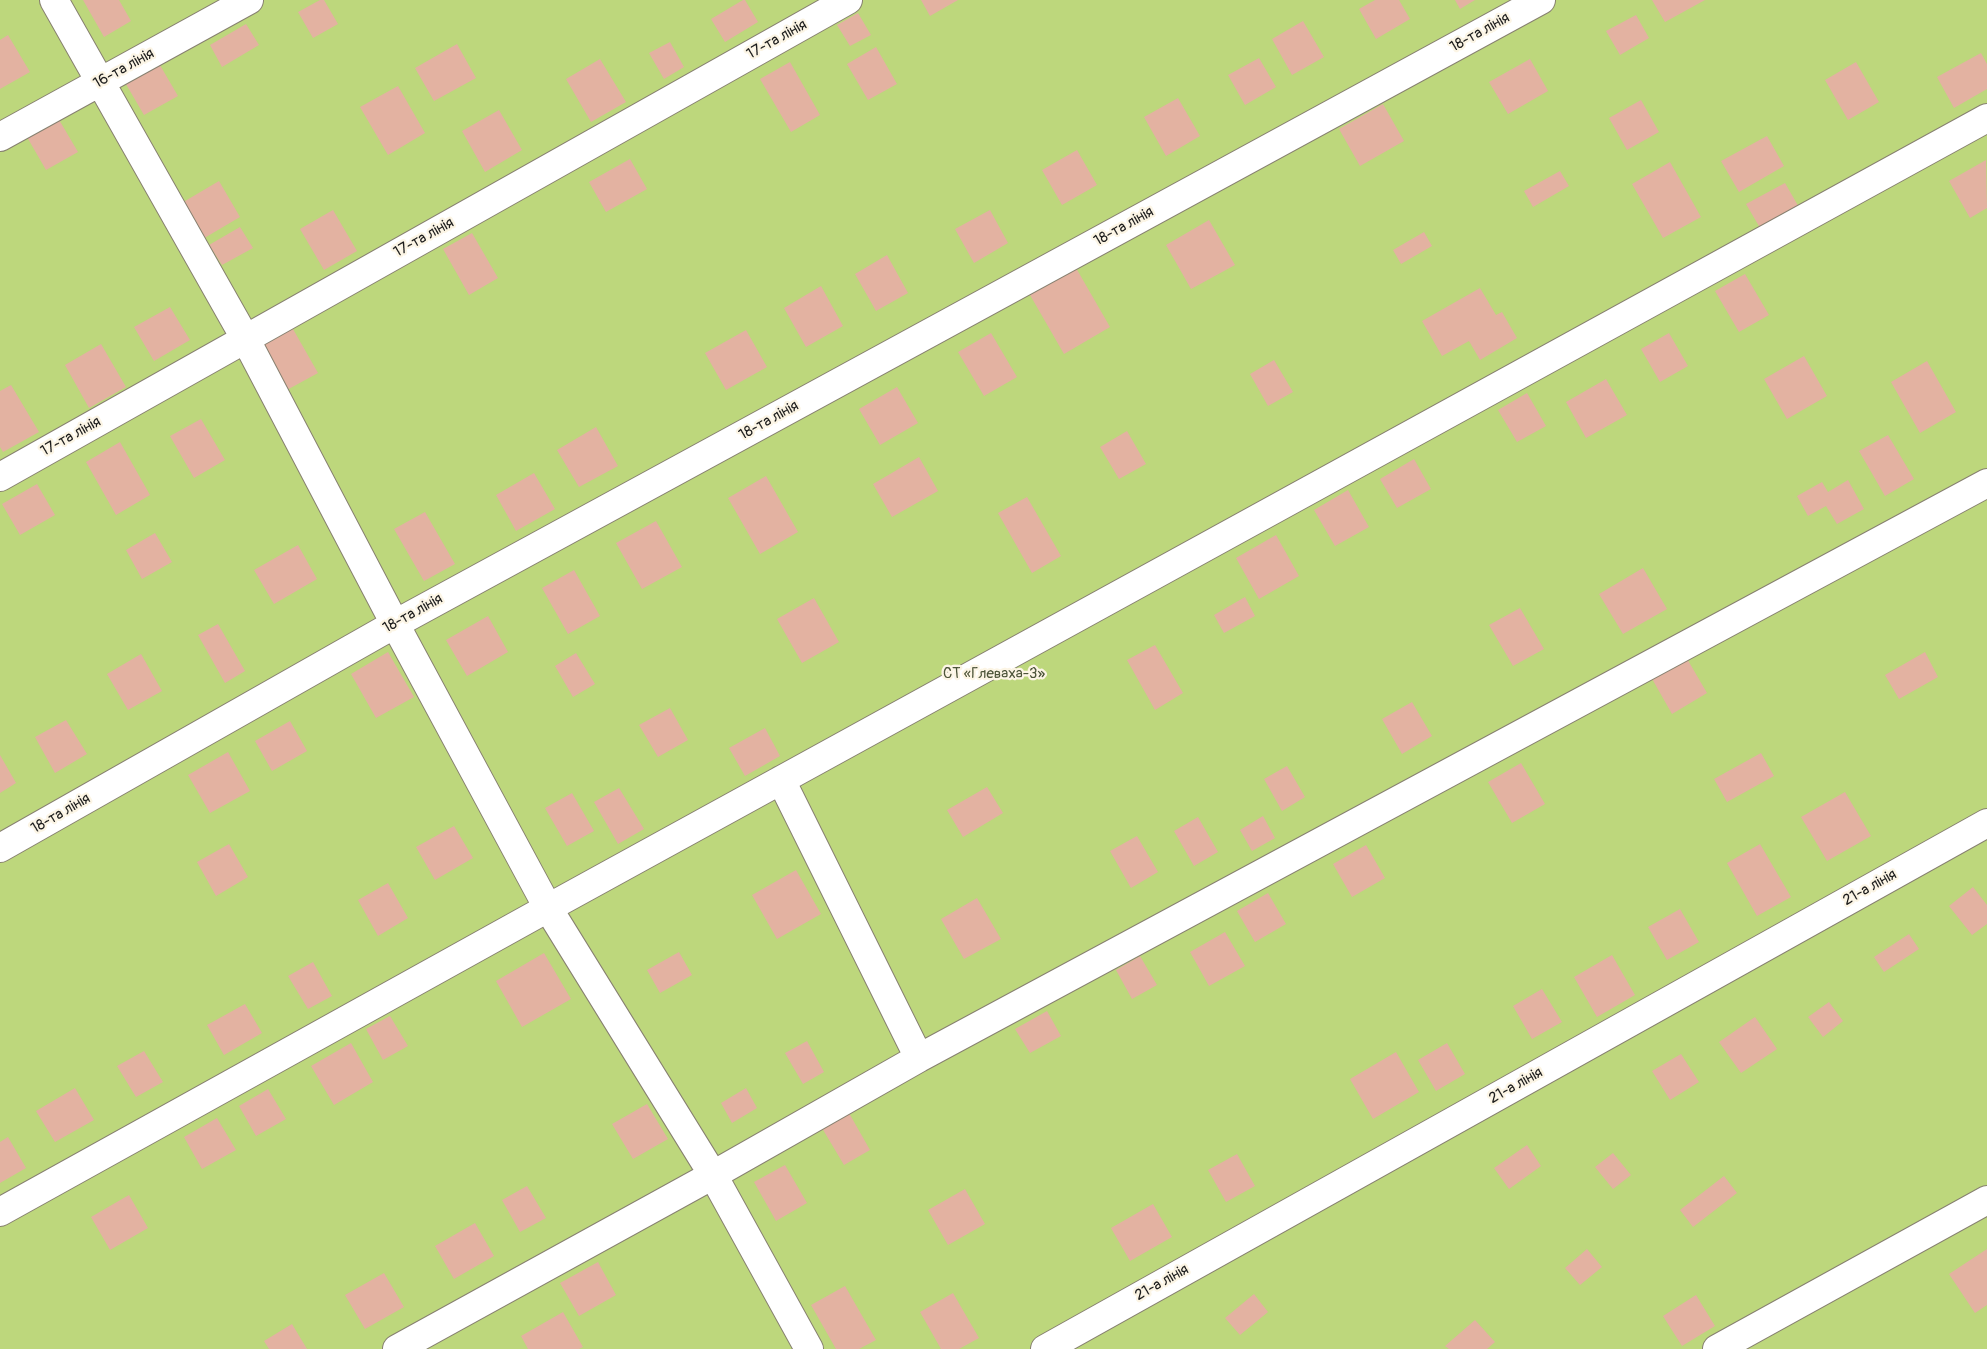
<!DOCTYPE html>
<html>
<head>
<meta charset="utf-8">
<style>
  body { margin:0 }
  canvas { display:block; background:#f2e3c5 }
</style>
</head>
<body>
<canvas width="1987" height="1349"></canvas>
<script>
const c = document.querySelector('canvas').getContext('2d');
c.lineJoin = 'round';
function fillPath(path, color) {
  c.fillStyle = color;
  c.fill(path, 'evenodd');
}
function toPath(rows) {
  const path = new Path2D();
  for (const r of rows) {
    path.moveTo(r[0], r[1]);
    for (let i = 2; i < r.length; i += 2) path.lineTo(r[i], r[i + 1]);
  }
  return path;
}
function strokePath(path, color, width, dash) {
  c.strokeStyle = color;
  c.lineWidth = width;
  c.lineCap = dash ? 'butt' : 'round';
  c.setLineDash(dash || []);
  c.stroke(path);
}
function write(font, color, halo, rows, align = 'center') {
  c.font = font + ' Pangolin,sans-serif';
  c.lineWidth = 4.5;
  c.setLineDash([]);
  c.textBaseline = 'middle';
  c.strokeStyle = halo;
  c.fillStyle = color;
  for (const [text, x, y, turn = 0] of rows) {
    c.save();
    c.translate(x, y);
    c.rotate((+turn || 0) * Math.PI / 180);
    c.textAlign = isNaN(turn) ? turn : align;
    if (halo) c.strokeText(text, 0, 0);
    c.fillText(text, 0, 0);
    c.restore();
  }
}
fillPath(toPath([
  [0,0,1987,0,1987,1349,0,1349]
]), '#bdd77c');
fillPath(toPath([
  [83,0,119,0,131,21,104,37],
  [320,0,324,0,338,24,313,38,298,12],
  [743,0,745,0,758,22,725,42,711,19],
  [921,0,958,0,930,16],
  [1375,0,1399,0,1410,19,1376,39,1359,9],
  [1455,0,1475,0,1460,9],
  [1652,0,1705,0,1665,22],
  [858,13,871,35,850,46,837,25],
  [1636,15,1649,38,1620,55,1606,31],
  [1303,21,1324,57,1292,75,1272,39],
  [246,24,259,45,222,67,210,45],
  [8,35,30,72,0,89,0,40],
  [670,42,684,67,664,79,649,53],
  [457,44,476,78,434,101,415,68],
  [876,47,897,84,868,100,847,64],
  [1981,53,1987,64,1987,89,1954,108,1937,77],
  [1259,58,1276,87,1245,105,1228,75],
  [600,59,626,102,591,122,566,79],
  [1530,59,1548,91,1508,114,1489,82],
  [157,60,178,96,144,115,123,79],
  [790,62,820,115,791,132,760,79],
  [1856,62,1879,102,1848,120,1825,80],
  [398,86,425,133,388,155,360,107],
  [1178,98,1200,136,1166,156,1144,117],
  [1641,100,1659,132,1627,150,1609,118],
  [1383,104,1404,141,1360,166,1339,129],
  [499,110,522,150,485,172,462,131],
  [58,118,78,152,46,170,27,137],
  [1767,136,1784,166,1739,192,1721,161],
  [1077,150,1097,185,1062,205,1042,170],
  [630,159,647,189,606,212,589,182],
  [1986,160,1987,208,1970,218,1949,181],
  [1670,162,1701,217,1663,238,1632,184],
  [1560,171,1569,186,1533,207,1524,191],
  [219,181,240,217,201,240,180,204],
  [1785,183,1804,216,1766,238,1746,204],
  [333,210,357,251,324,270,300,229],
  [990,210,1008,243,974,263,955,229],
  [1209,220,1235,265,1191,289,1166,245],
  [240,227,253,248,222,265,209,245],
  [1424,232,1432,246,1401,264,1393,250],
  [472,233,498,278,469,295,443,249],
  [887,255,908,293,876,311,855,274],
  [1072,261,1110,327,1064,354,1026,288],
  [1745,274,1769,315,1739,332,1715,291],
  [821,286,843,326,806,347,784,308],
  [1480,288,1496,315,1502,312,1517,338,1480,360,1469,341,1442,356,1422,321],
  [170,307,190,340,154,361,134,327],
  [289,322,318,373,285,391,256,341],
  [746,330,767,367,726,390,705,353],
  [991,333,1017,377,984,396,958,352],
  [1669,333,1688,366,1660,382,1641,349],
  [101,344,126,387,89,408,65,365],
  [1804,356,1827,396,1787,419,1764,379],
  [1274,360,1293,392,1268,406,1250,374],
  [1927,361,1956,412,1920,433,1891,382],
  [1606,379,1627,415,1586,438,1566,402],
  [11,385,39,432,3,452,0,447,0,391],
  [897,387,918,423,880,445,859,409],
  [1527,393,1546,426,1517,442,1498,410],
  [201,419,225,460,194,478,170,436],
  [596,427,618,466,579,487,557,450],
  [1127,431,1146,464,1119,479,1100,447],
  [1888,435,1914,479,1885,496,1859,451],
  [120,442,150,495,116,515,86,462],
  [919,457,938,491,892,517,873,484],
  [1414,459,1431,489,1397,508,1380,479],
  [534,473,555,509,516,531,496,495],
  [766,476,798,532,760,554,728,498],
  [1848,480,1864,509,1837,524,1826,506,1808,516,1797,496,1822,482,1828,492],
  [37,484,55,515,20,535,2,504],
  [1348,490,1369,527,1335,546,1314,510],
  [1027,497,1061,556,1032,573,998,513],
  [425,512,455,564,424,581,394,529],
  [656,521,682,567,642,589,616,543],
  [155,533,172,562,142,579,126,550],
  [1276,535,1299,576,1259,599,1236,558],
  [298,545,317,579,274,604,254,570],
  [1643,568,1667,609,1623,634,1599,594],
  [574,570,600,616,568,634,542,588],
  [1245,597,1255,616,1224,633,1214,615],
  [814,598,839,642,802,663,777,619],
  [1520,608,1544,649,1513,666,1489,625],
  [488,616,508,652,467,676,446,640],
  [218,624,245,671,225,683,198,635],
  [1155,645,1183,693,1155,710,1127,660],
  [388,652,414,697,376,718,351,674],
  [1925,652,1938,677,1899,699,1885,675],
  [576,653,595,684,573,697,555,666],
  [141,654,162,691,128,710,107,674],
  [1686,657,1707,693,1672,714,1651,677],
  [1412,702,1432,736,1402,754,1382,719],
  [670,708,688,740,658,757,639,725],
  [66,720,87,754,55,773,35,737],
  [290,721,307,751,272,771,255,741],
  [765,728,780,756,745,776,729,748],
  [228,752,250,791,210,813,188,775],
  [1761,753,1774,776,1727,802,1714,779],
  [0,755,16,783,0,793],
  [1521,763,1545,804,1512,823,1488,782],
  [1287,766,1305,797,1282,811,1264,779],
  [987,787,1003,813,963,837,947,810],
  [619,788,644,829,618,844,594,802],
  [1845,792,1871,836,1827,861,1801,817],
  [572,793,594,831,567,846,545,808],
  [1263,816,1275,838,1252,851,1240,830],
  [1198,817,1218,852,1194,866,1174,831],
  [454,826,473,858,435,880,416,847],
  [1137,836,1158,872,1131,888,1110,851],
  [229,844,248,877,216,896,197,862],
  [1760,844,1791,897,1757,916,1727,863],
  [1366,845,1385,878,1352,897,1333,864],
  [796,870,821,914,777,939,752,895],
  [388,883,408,918,378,936,358,900],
  [1973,887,1987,905,1987,924,1972,935,1949,906],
  [1268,893,1286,924,1255,942,1237,911],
  [977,898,1001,939,964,959,941,919],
  [1680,909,1699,942,1667,960,1648,927],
  [1225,932,1245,966,1209,986,1190,952],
  [1909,934,1919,949,1884,972,1874,957],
  [679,952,692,975,660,993,647,970],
  [544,953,571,999,522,1027,496,981],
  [1612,955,1635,995,1597,1017,1574,977],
  [1140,956,1157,985,1132,999,1116,970],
  [313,962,332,996,308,1009,288,976],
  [1542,989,1562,1022,1532,1039,1513,1006],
  [1829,1002,1843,1021,1823,1037,1808,1017],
  [245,1004,262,1033,224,1055,207,1025],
  [1047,1011,1061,1036,1030,1053,1015,1029],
  [390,1016,408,1046,383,1060,366,1029],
  [1755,1017,1777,1049,1741,1073,1719,1042],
  [807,1041,824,1072,803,1084,785,1053],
  [351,1043,373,1082,334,1105,311,1066],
  [1447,1043,1465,1074,1436,1091,1418,1060],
  [144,1051,163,1082,136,1097,117,1066],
  [1396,1052,1419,1092,1373,1119,1350,1079],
  [1681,1054,1699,1082,1670,1100,1652,1071],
  [75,1088,94,1120,55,1142,36,1111],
  [746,1088,757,1108,732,1123,721,1103],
  [268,1089,286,1119,256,1136,239,1106],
  [647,1104,668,1139,633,1159,612,1124],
  [849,1113,870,1150,844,1165,822,1128],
  [217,1118,236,1150,202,1169,184,1137],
  [8,1137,26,1168,0,1183,0,1142],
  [1527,1145,1541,1166,1509,1189,1494,1168],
  [1613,1153,1631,1175,1613,1189,1595,1167],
  [1237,1154,1255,1186,1226,1202,1208,1170],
  [785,1165,807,1203,776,1221,754,1182],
  [1724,1176,1737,1193,1693,1227,1680,1210],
  [527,1186,546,1218,520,1232,502,1200],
  [965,1189,985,1224,948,1245,928,1210],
  [129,1195,148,1228,110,1250,91,1217],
  [1153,1204,1172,1237,1130,1261,1111,1228],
  [475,1223,494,1256,454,1279,435,1246],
  [1587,1249,1602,1267,1580,1285,1565,1268],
  [1987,1249,1987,1305,1975,1313,1949,1274],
  [598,1262,616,1295,579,1316,560,1283],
  [384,1273,404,1307,365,1329,345,1295],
  [845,1286,876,1340,859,1349,836,1349,811,1305],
  [953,1293,979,1338,959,1349,941,1349,920,1312],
  [1254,1294,1268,1312,1240,1335,1225,1318],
  [1696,1295,1715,1326,1682,1346,1663,1316],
  [563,1312,583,1347,579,1349,528,1349,521,1336],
  [1475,1320,1495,1342,1487,1349,1449,1349,1445,1346],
  [292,1324,307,1349,269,1349,264,1341]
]), '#e3b2a1');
const minor = toPath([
  [54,0,245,338,395,624,548,908,713,1175,809,1349],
  [0,137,249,0],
  [0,477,848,0],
  [781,780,919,1058],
  [0,848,395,624,1541,0],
  [0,1212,548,908,1987,118],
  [397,1349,713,1175,919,1058,1987,483],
  [1045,1349,1987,823],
  [1717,1349,1987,1200]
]);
strokePath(minor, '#878070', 30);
strokePath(minor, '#fff', 28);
write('15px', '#1c1c1c', '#fcf5e5', [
  ["18-та лінія",1480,33,-29],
  ["17-та лінія",777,40,-29],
  ["16-та лінія",124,69,-29],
  ["18-та лінія",1124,227,-29],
  ["17-та лінія",424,238,-29],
  ["18-та лінія",769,421,-29],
  ["17-та лінія",71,437,-29],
  ["18-та лінія",413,614,-29],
  ["18-та лінія",61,814,-30],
  ["21-а лінія",1870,888,-29],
  ["21-а лінія",1516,1086,-29],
  ["21-а лінія",1162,1283,-29]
]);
write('15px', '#4c5439', '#fcf5e5', [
  ["СТ «Глеваха-3»",994,674]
]);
</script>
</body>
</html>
